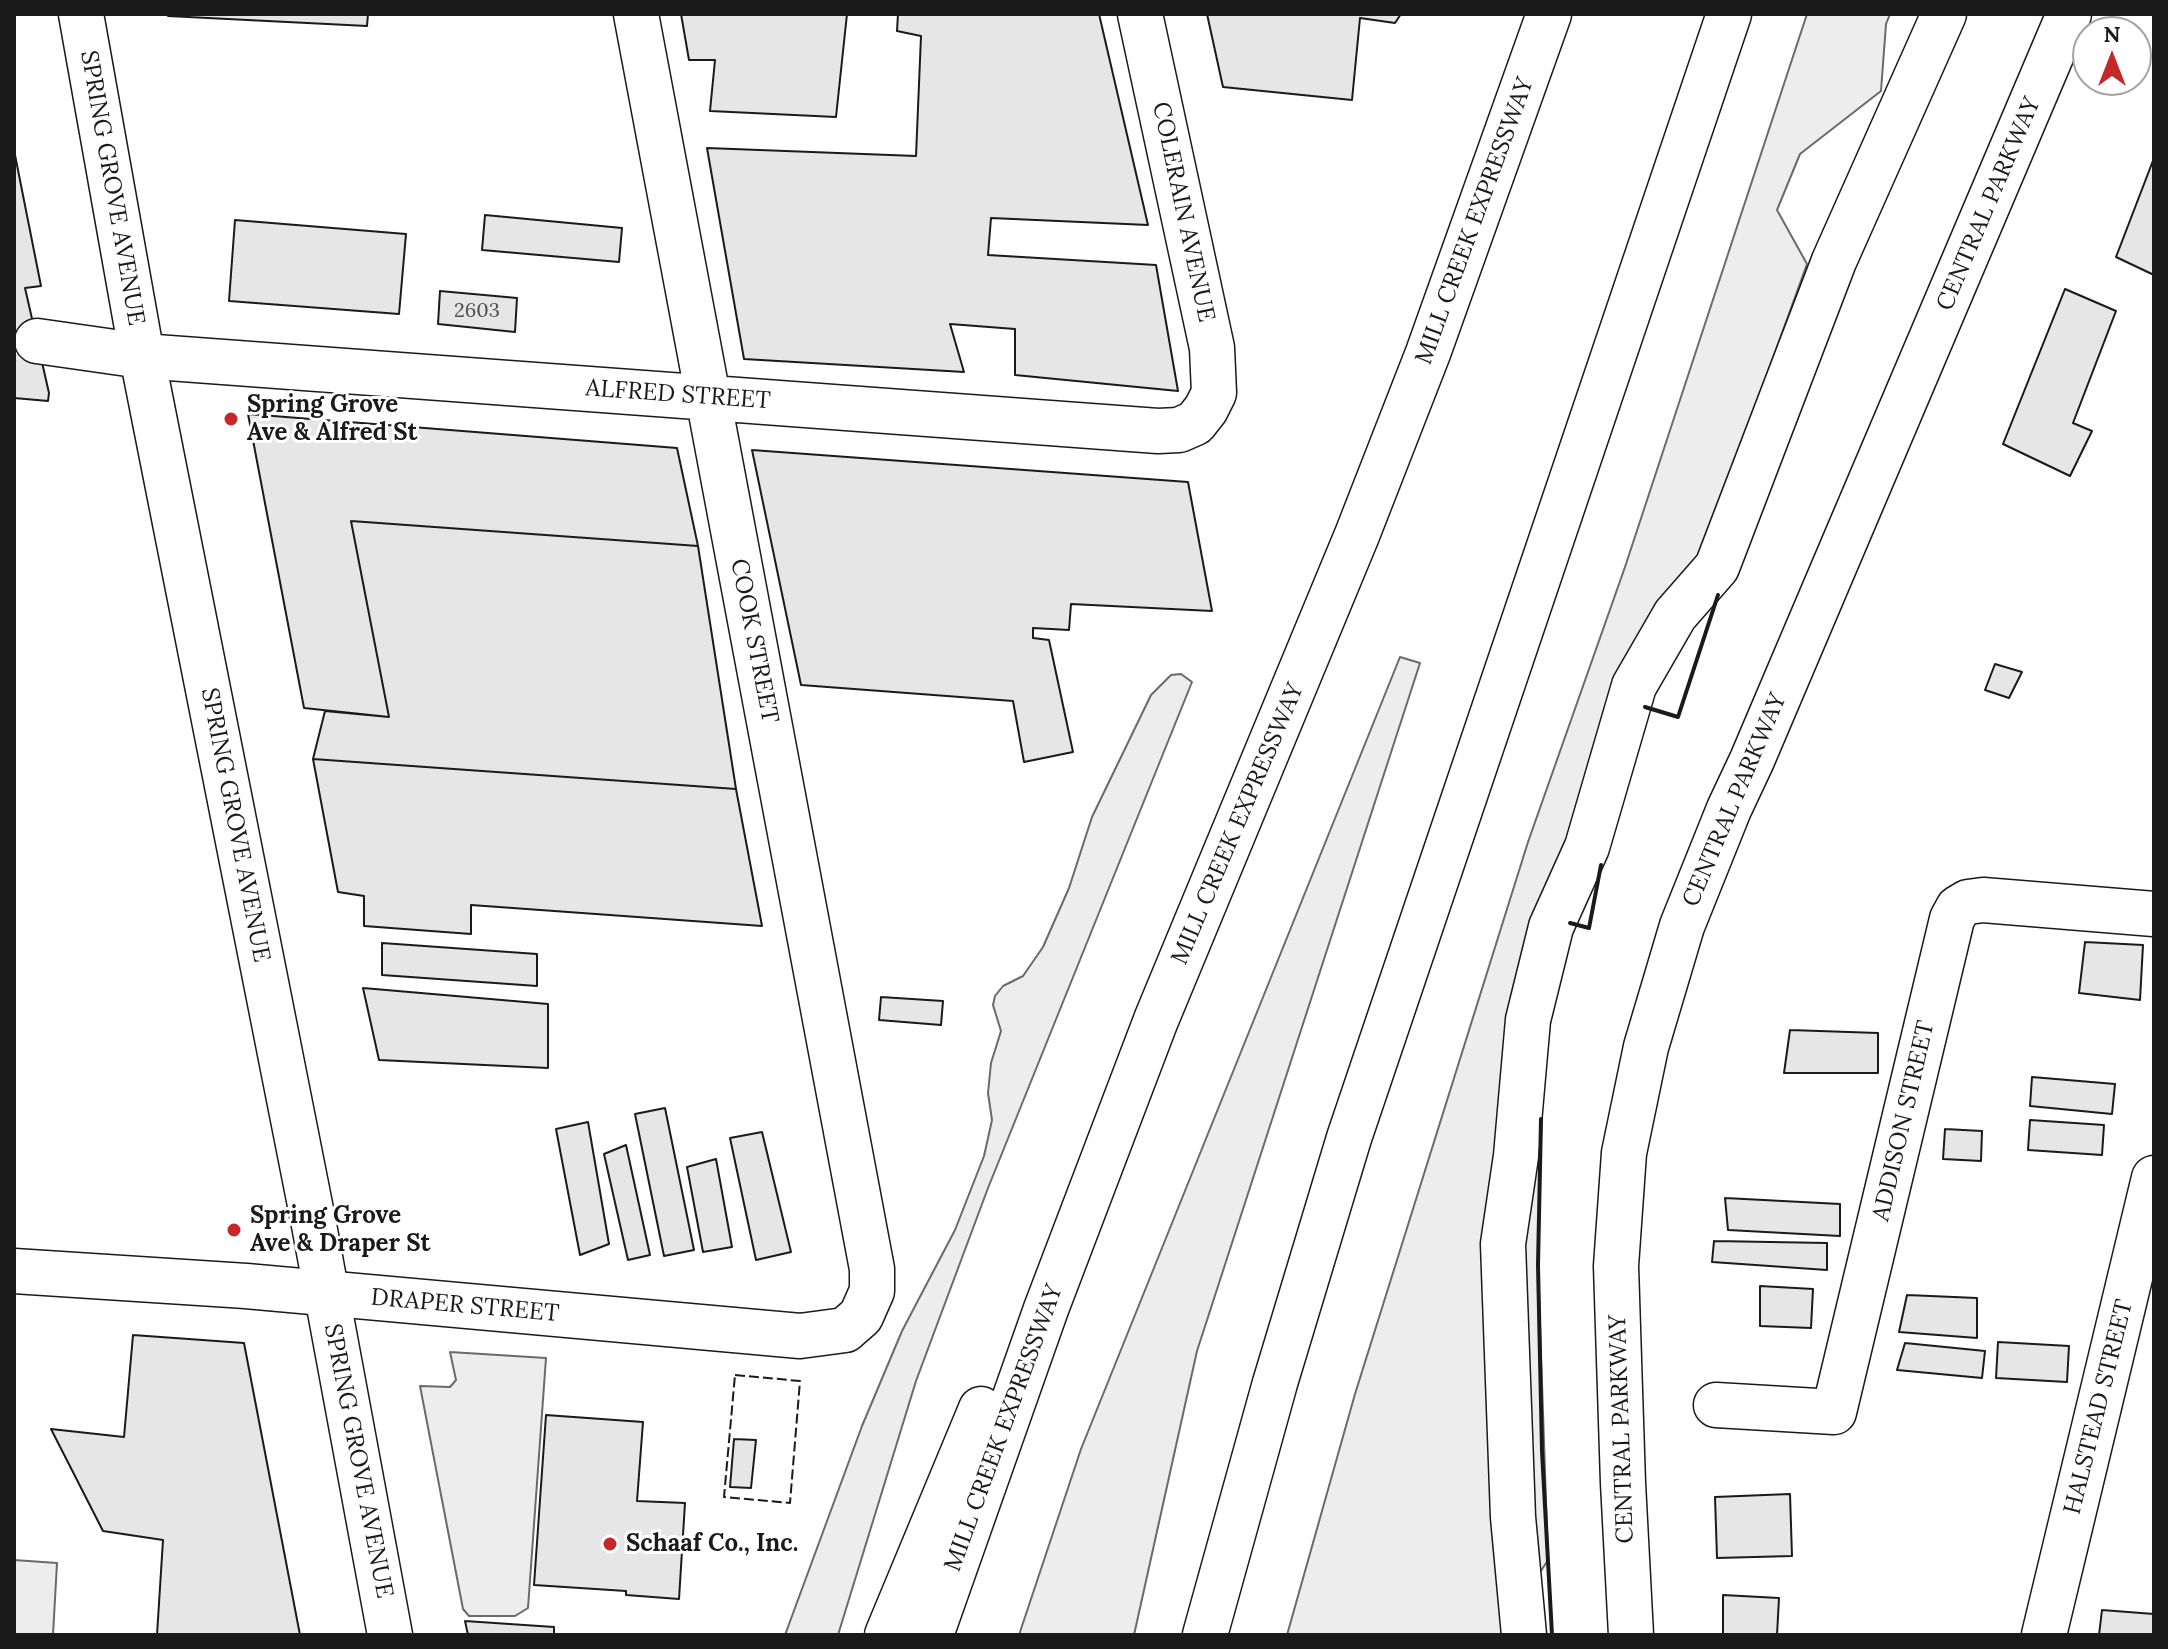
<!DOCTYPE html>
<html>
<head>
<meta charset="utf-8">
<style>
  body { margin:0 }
  #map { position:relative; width:2168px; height:1649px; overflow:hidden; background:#fff; font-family:Lora,serif }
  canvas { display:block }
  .frame { position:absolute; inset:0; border:16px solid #1a1a1a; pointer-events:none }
  .north { position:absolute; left:2072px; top:16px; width:80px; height:80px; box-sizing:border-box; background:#fff; border:2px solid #a3a3a3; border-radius:50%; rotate:0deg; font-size:22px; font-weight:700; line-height:32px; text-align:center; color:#1a1a1a }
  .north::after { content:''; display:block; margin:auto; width:28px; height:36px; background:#c62828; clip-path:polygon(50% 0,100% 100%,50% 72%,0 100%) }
</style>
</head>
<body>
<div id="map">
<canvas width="2168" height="1649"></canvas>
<div class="frame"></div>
<div class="north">N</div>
</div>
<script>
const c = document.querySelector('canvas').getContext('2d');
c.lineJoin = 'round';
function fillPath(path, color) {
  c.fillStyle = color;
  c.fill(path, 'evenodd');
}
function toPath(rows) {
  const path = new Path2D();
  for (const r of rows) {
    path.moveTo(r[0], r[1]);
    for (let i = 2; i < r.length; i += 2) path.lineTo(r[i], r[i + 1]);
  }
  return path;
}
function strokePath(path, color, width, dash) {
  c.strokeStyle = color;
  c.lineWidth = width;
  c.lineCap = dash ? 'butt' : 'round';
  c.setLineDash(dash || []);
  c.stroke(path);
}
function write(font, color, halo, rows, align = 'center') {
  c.font = font + ' Lora,serif';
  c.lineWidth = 6;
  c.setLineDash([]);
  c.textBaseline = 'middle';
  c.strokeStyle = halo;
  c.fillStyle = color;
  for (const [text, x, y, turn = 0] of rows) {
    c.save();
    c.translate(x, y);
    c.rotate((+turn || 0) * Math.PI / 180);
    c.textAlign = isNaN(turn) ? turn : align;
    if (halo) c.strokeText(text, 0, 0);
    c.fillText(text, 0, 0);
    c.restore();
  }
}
const built = toPath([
  [1807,14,1890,14,1886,24,1881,91,1800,154,1777,210,1807,264,1718,510,1561,921,1542,1099,1538,1265,1548,1560,1500,1635,1287,1635,1355,1394,1528,842,1625,567,1807,14],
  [1400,657,1420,663,1197,1351,1134,1635,1019,1635,1081,1449,1400,657],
  [1181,674,1192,682,988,1188,916,1381,838,1635,785,1635,862,1426,902,1331,955,1230,984,1156,992,1120,988,1093,991,1063,1001,1031,993,1005,995,996,1003,986,1023,976,1043,947,1069,888,1092,817,1151,695,1171,675,1181,674],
  [450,1352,546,1358,528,1608,515,1616,469,1616,463,1609,420,1386,450,1387,456,1380,450,1352],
  [14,1560,57,1563,53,1635,14,1635,14,1560]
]);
fillPath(built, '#ededed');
strokePath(built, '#6a6a6a', 2);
const building = toPath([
  [168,14,368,14,367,26,168,16,168,14],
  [681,14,847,14,836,117,710,111,715,60,689,60,681,14],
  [898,14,1099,14,1148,225,991,218,988,255,1156,265,1178,391,1015,375,1015,329,950,324,964,372,744,359,707,148,916,156,921,36,897,31,898,14],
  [1207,14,1401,14,1395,23,1360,18,1352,100,1223,87,1207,14],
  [14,150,41,286,25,288,49,393,48,401,14,398,14,150],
  [2154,158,2154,275,2116,257,2154,158],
  [485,215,622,228,619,262,482,250,485,215],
  [235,220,406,234,399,314,229,301,235,220],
  [2065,289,2116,311,2073,423,2092,431,2070,476,2003,444,2065,289],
  [440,291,517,298,515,332,438,324,440,291],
  [248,414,677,448,698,546,351,521,389,717,304,708,248,414],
  [752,450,1188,482,1212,611,1071,604,1069,630,1033,628,1033,638,1049,640,1073,752,1024,762,1013,701,801,685,752,450],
  [351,521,698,546,736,789,313,759,325,711,389,717,351,521],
  [1995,664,2022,672,2009,698,1985,690,1995,664],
  [313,759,736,789,762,926,471,905,471,934,364,926,364,896,338,892,313,759],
  [2085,942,2143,945,2140,1000,2079,993,2085,942],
  [382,943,537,954,537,986,382,975,382,943],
  [363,988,548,1004,548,1068,379,1060,363,988],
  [881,997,943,1001,941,1025,879,1020,881,997],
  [1790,1030,1878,1033,1878,1073,1784,1073,1790,1030],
  [2032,1077,2115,1084,2112,1114,2030,1106,2032,1077],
  [665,1108,694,1250,664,1256,635,1114,665,1108],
  [2030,1120,2104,1125,2102,1155,2028,1150,2030,1120],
  [588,1122,609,1244,580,1255,556,1129,588,1122],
  [1945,1129,1982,1131,1981,1161,1943,1159,1945,1129],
  [762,1132,791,1252,756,1260,730,1138,762,1132],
  [626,1145,650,1255,628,1260,604,1154,626,1145],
  [716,1159,732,1247,703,1252,687,1167,716,1159],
  [1725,1198,1840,1204,1840,1236,1728,1230,1725,1198],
  [1714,1241,1827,1243,1827,1270,1712,1262,1714,1241],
  [1760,1286,1813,1289,1811,1328,1760,1326,1760,1286],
  [1907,1295,1977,1298,1977,1338,1899,1332,1907,1295],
  [133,1335,244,1343,300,1635,157,1635,163,1540,103,1531,51,1429,124,1437,133,1335],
  [1998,1342,2069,1346,2067,1382,1996,1378,1998,1342],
  [1905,1343,1985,1351,1982,1378,1897,1370,1905,1343],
  [546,1415,643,1422,637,1501,685,1503,679,1599,626,1595,626,1591,534,1585,546,1415],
  [734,1439,756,1440,751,1488,730,1487,734,1439],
  [1790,1494,1792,1556,1717,1558,1715,1497,1790,1494],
  [1723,1595,1779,1598,1777,1635,1723,1635,1723,1595],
  [2102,1610,2154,1614,2154,1635,2099,1635,2102,1610],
  [465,1621,554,1627,554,1635,468,1635,465,1621]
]);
fillPath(building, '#e6e6e6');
strokePath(building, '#1a1a1a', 2);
const minor = toPath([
  [37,341,142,356,1158,431,1179,430,1195,423,1206,409,1214,393,1212,348,1140,14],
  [14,1271,246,1286,800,1336,845,1330,861,1316,872,1291,872,1269,636,14],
  [1716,1405,1834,1412,1952,919,1958,908,1968,902,1983,900,2154,914],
  [1524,1635,1513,1517,1503,1244,1516,1156,1528,1020,1551,927,1587,847,1634,686,1675,615,1717,567,1834,261,1944,14],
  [2044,1635,2154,1178]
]);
const major = toPath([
  [81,14,142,356,314,1225,390,1635],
  [1631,1635,1623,1483,1616,1266,1624,1153,1646,1047,1682,926,1729,809,1752,760,2069,14]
]);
const highway = toPath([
  [887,1635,981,1409],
  [931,1635,1046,1309,1156,1020,1357,535,1428,353,1549,14],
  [1205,1635,1275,1383,1349,1138,1729,14]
]);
strokePath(minor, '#1a1a1a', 47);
strokePath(major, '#1a1a1a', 47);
strokePath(highway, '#1a1a1a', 47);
strokePath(minor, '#fff', 44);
strokePath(major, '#fff', 44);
strokePath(highway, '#fff', 44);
strokePath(toPath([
  [735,1375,800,1381,790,1503,724,1497,735,1375]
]), '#1a1a1a', 2, [10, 4]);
strokePath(toPath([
  [1645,707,1678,717,1718,595],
  [1570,923,1589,928,1601,865],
  [1541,1119,1538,1265,1542,1451,1552,1635]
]), '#1a1a1a', 4);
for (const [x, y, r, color] of [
  [231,419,8,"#c62828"],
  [234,1230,8,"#c62828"],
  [610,1544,8,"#c62828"]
]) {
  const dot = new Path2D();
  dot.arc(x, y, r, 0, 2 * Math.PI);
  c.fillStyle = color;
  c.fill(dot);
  strokePath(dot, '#fff', 3);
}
write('20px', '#4d4d4d', null, [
  ["2603",477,311]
]);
write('24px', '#1a1a1a', '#fff', [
  ["SPRING GROVE AVENUE",112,188,80],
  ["CENTRAL PARKWAY",1989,204,-67],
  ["COLERAIN AVENUE",1183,212,78],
  ["MILL CREEK EXPRESSWAY",1475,221,-70],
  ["ALFRED STREET",678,395,4],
  ["COOK STREET",754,641,79],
  ["CENTRAL PARKWAY",1735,800,-67],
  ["MILL CREEK EXPRESSWAY",1238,824,-67],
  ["SPRING GROVE AVENUE",235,825,79],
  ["ADDISON STREET",1904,1121,-77],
  ["DRAPER STREET",465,1306,5],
  ["HALSTEAD STREET",2099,1407,-76],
  ["MILL CREEK EXPRESSWAY",1004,1428,-70],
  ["CENTRAL PARKWAY",1622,1429,-92],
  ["SPRING GROVE AVENUE",358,1461,79]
]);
write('bold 24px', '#1a1a1a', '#fff', [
  ["Spring Grove",247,405],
  ["Ave & Alfred St",247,433],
  ["Spring Grove",250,1216],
  ["Ave & Draper St",250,1244],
  ["Schaaf Co., Inc.",626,1544]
], 'left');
</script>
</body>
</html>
